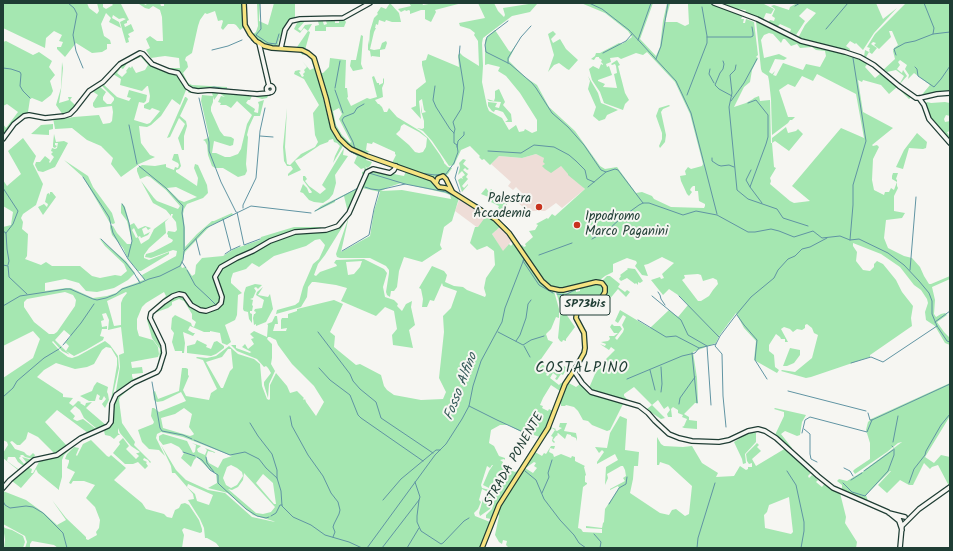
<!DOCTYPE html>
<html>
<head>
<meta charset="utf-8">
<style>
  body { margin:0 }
  #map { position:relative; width:953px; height:551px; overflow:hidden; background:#f6f6f2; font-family:Kalam,sans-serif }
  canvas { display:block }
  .frame { position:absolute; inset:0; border:4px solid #1f3d34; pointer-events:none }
</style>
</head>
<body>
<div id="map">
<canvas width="953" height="551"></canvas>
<div class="frame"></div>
</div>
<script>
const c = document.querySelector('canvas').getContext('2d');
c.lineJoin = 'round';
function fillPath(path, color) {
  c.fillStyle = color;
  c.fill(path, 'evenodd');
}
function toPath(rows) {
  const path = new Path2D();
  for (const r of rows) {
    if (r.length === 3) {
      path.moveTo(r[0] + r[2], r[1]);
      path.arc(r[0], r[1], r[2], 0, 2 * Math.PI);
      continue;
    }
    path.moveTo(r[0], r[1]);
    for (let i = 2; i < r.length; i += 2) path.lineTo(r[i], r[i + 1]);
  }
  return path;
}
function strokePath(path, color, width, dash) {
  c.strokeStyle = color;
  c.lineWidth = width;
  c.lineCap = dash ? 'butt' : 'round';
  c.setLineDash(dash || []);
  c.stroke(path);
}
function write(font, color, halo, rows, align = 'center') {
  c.font = font + ' Kalam,sans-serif';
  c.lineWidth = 4;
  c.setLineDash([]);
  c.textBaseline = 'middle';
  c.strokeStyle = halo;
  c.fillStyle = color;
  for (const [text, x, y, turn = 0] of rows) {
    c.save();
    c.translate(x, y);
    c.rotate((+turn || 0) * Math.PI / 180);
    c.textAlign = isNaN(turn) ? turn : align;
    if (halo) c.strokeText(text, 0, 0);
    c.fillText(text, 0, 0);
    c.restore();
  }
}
fillPath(toPath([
  [536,154,545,158,545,160,561,166,585,189,562,208,556,203,545,211,531,211,524,208,516,201,523,194,516,187,513,190,508,186,511,182,491,164,499,156,522,158],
  [459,200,487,216,478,228,455,211],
  [501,226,512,240,503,252,492,234]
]), '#eeddd7');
fillPath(toPath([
  [3,3,87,3,89,8,97,14,99,11,97,3,103,3,103,7,106,9,113,5,111,3,118,3,121,4,129,20,127,21,127,23,124,24,125,27,131,24,134,31,128,34,130,37,128,38,129,42,126,43,120,22,126,19,123,18,119,19,113,15,112,18,119,22,121,28,109,22,111,18,106,13,101,24,104,36,110,40,111,44,107,44,107,49,102,52,92,53,76,43,65,57,57,49,57,47,61,47,63,42,59,41,62,35,54,31,46,38,45,48,3,28],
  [144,3,145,5,149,3,160,3,161,6,164,6,164,3,242,3,242,18,244,27,240,30,236,25,234,24,228,24,223,30,221,28,223,21,222,20,218,21,215,11,207,14,205,13,200,20,198,26,192,53,186,57,185,60,187,62,188,67,183,73,188,83,192,85,227,87,227,89,255,93,211,89,198,90,192,89,187,86,178,72,158,66,154,63,146,50,150,48,146,39,150,36,157,41,163,41,162,17,160,10,153,6,149,9,145,8,139,4],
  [165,56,179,58,180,68,165,68,154,63,150,58],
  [257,3,260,3,259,21,268,25,274,3,295,3,295,18,287,23,279,40,278,45,277,46,264,44,252,35,256,32,258,26],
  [390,3,399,13,401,22,392,22,386,20,385,22,379,20,378,25,376,24,375,28,376,28,374,32,370,49,374,50,380,49,382,43,386,41,387,43,385,49,380,50,380,57,372,56,371,57,370,51,368,50,368,51,368,40,369,45,370,31,374,18,378,14,377,13,381,7,386,9],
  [409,3,422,3,423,5,434,3,462,3,435,10,436,12,431,22,425,19,425,10,421,10,410,14,410,11,409,10,406,11,405,10,401,12,398,9,411,6],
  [478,3,494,3,498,11,504,17,505,15,503,8,535,3,537,4,530,12,512,16,483,38,482,43,483,66,482,82,487,106,489,111,502,118,509,130,516,125,519,132,524,131,525,129,532,133,537,131,537,120,520,93,506,76,498,71,500,67,488,64,485,65,485,40,489,35,495,30,509,51,511,52,517,43,509,59,509,61,525,77,537,85,549,107,575,131,600,166,605,169,617,167,636,193,642,192,652,196,654,199,671,207,704,208,705,206,705,204,699,201,698,191,695,191,695,186,693,186,691,188,690,190,692,192,689,196,687,194,681,181,680,176,686,175,685,171,688,167,691,169,702,166,703,164,690,114,675,82,647,52,643,55,636,53,621,59,618,57,610,58,611,62,606,64,607,67,609,66,612,75,598,80,598,81,605,84,603,87,617,88,614,74,617,73,616,66,615,64,612,65,611,64,617,60,620,65,618,66,625,93,629,100,625,104,623,110,604,103,600,92,592,80,589,69,593,66,599,69,601,64,603,65,603,64,601,62,602,60,599,58,599,57,596,57,594,60,591,59,595,56,596,53,600,53,619,43,622,44,632,37,628,31,605,13,581,3,653,3,640,39,656,56,660,47,663,21,667,3,682,3,680,4,670,4,665,22,677,22,685,26,689,24,688,4,684,3,712,3,743,15,741,19,744,19,743,23,745,23,746,19,754,22,758,55,756,57,758,58,752,70,750,82,744,87,734,107,746,103,753,99,754,98,759,96,760,101,770,100,771,143,772,143,772,138,786,127,788,133,796,131,798,129,803,134,789,151,775,141,772,143,774,167,776,168,770,178,771,181,770,184,790,201,794,203,810,201,792,186,841,128,864,138,856,94,817,74,813,81,802,76,795,87,788,84,779,90,788,117,795,117,792,120,790,120,788,123,772,135,771,99,769,81,768,76,762,72,761,69,756,21,787,36,854,56,868,63,865,67,875,78,881,73,912,97,909,99,897,87,889,94,881,85,863,80,862,82,858,80,863,112,893,128,872,145,873,146,877,145,879,147,873,159,872,180,874,190,884,195,885,192,889,192,891,188,894,190,897,182,892,179,892,176,893,173,898,173,896,179,897,180,897,186,898,188,894,196,894,211,905,213,902,218,886,220,884,238,888,248,904,256,912,258,920,267,924,276,929,284,931,284,950,276,950,279,932,287,935,300,934,314,936,317,941,314,945,313,947,315,937,322,944,332,950,338,950,345,945,343,935,326,926,320,925,312,928,303,927,299,921,290,914,285,900,267,881,254,853,243,853,246,857,252,856,261,863,270,870,271,874,267,874,264,877,261,883,264,896,280,902,292,913,306,911,318,912,326,873,353,870,355,870,357,811,377,806,378,781,371,782,370,795,372,812,358,818,335,814,333,812,328,807,324,805,325,805,328,802,330,797,329,793,332,790,329,784,327,781,329,788,342,785,342,785,339,781,339,780,337,776,334,769,345,769,351,774,355,775,367,779,370,777,373,754,360,756,341,744,328,736,313,719,336,716,343,693,352,697,378,698,403,695,403,684,414,689,417,689,420,697,421,697,429,684,428,682,427,684,426,687,419,682,417,683,415,678,413,678,410,673,407,671,409,672,417,668,417,667,414,670,410,668,406,664,409,658,400,652,405,665,418,661,419,652,413,647,409,652,405,634,387,624,394,624,396,629,401,592,390,592,389,589,388,595,374,605,360,615,350,611,347,609,350,600,344,605,346,606,344,601,342,608,341,610,339,609,336,614,336,618,333,614,333,610,327,612,324,614,326,620,326,622,329,615,338,617,340,623,332,624,329,622,325,626,317,623,315,618,323,615,321,620,310,650,328,669,310,678,317,688,305,678,295,669,289,663,295,651,280,660,277,661,279,664,278,662,274,674,263,662,257,648,264,644,265,648,276,642,275,635,266,637,263,636,261,627,258,613,264,613,272,605,276,600,280,563,289,551,286,540,275,520,246,522,245,524,247,526,246,525,244,533,237,529,231,535,230,538,225,536,224,547,218,548,219,552,214,555,216,585,189,568,175,568,174,561,166,551,173,545,169,542,166,545,164,543,162,544,158,536,154,522,158,499,156,490,165,484,159,482,160,479,157,480,156,470,146,461,150,454,165,449,166,432,141,423,131,417,128,422,129,424,128,424,121,421,111,421,105,422,113,426,112,424,110,422,99,419,101,421,119,411,108,416,106,416,90,426,82,422,65,422,61,426,60,428,54,459,67,458,55,460,53,463,56,479,66,478,41,474,35,475,33,470,29,460,26,459,23,485,18],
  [769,33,773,34,781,43,783,39,785,39,791,46,797,44,800,48,812,47,816,50,825,51,826,56,820,67,806,64,803,70,783,63,776,76,773,75,775,71,772,74,769,72,775,59,784,60,787,58,779,54,764,58,761,40,764,35],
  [698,274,701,275,703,281,713,278,717,280,718,284,713,290,709,296,701,301,698,301,682,280,685,278,684,275],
  [722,3,762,3,774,9,771,14,766,13,763,20,738,11,745,12,746,10,736,9],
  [797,3,876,3,883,19,897,8,874,33,863,50,856,43,855,44,850,41,846,46,850,49,849,52,798,38,805,25,816,13,807,8,799,16,805,21,796,35,790,32,791,29,780,24,776,28,768,23,770,20,774,21,775,18,772,16,775,9,771,6,774,5,789,10,790,7],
  [906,3,950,3,950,92,920,97,930,85,914,73,908,79,909,75,905,69,907,65,900,60,898,62,900,65,897,69,902,73,903,70,907,76,899,85,904,76,896,70,887,72,885,70,883,72,882,71,895,59,893,51,894,48,898,45,892,31,889,31,891,37,879,49,874,45,876,43,873,42,871,44,877,48,872,54,869,52,865,59,862,57,864,57,865,50,869,52,870,51,869,50,870,48,867,47,875,34],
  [344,19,346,22,344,27,326,27,326,31,315,31,315,26,319,25,318,21,324,20,323,22,324,25,327,24,326,21,325,20,335,20,335,23,339,23,339,20,342,21],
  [298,21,305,21,298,29,301,31,305,25,312,24,308,31,310,32,305,50,297,47,308,31,304,28,300,33,294,29],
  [553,31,556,34,551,39,553,43,560,39,566,49,578,60,569,70,567,69,559,63,554,65,548,72,554,55,548,34],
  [361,35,363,36,361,64,363,69,353,71,350,66,351,60,356,60],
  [6,41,33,55,39,52,52,61,49,67,55,75,50,81,53,91,51,95,42,102,32,98,30,99,28,112,35,115,27,113,19,117,3,138,3,124,6,128,18,112,7,104,3,106,3,42],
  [296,50,304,52,310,56,314,62,331,130,343,146,333,163,335,156,340,146,337,143,334,142,333,139,329,140,328,142,320,145,301,158,296,160,295,161,301,170,288,176,288,174,293,169,291,166,287,166,284,161,283,147,287,108,285,147,287,164,290,165,301,154,315,147,318,142,315,135,313,113,319,105,304,79,294,74,295,71,299,70,301,71,299,72,302,77,304,76,303,74,305,72,304,70,307,67,302,61,310,70,314,68,310,57,305,53,303,55],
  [138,56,143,57,153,67,178,76,186,87,186,90,180,105,172,99,161,116,151,125,147,127,139,126,141,143,150,155,155,157,139,164,121,177,111,164,113,158,101,146,87,140,72,128,55,129,53,118,66,117,90,92,99,86,106,92,103,97,103,100,107,104,111,104,114,100,114,98,101,85,118,68,120,69,117,73,122,77,127,72,126,71,129,67,131,68,132,66,136,73,145,70,148,65,141,57,128,62,123,69,119,67,126,61],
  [113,74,121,79,120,85,142,91,147,86,148,86,150,96,149,102,144,105,144,108,150,110,152,108,160,111,150,123,147,124,134,120,139,102,144,103,146,101,147,95,129,90,127,97,131,98,129,101,117,97,103,84],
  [92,91,98,95,93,103,93,106,95,108,112,106,113,112,112,121,110,123,103,124,99,115,74,117,68,118],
  [330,58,346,60,345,88,347,88,348,97,347,98,351,106,367,98,370,99,377,97,372,77,374,76,377,83,379,83,379,85,383,83,383,78,384,79,384,83,382,88,383,97,375,100,378,104,379,104,382,107,384,112,387,112,389,108,397,117,420,131,428,138,440,155,444,162,444,163,448,167,452,168,448,174,446,176,432,177,401,167,392,163,396,155,395,154,395,152,373,142,372,144,367,143,366,150,370,152,365,153,348,145,340,136,333,120,329,103,327,95,328,94,326,91,321,73,323,73,329,67],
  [339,108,342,114,339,119,351,142,350,143,342,135,336,125,333,111],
  [404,124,419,132,427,138,426,147,423,152,419,153,415,152,409,145,396,134,400,130,401,126],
  [62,62,63,68,61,90,59,103,69,100,68,97,72,97,70,100,76,106,88,90,70,112,63,115,56,105,61,88],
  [588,76,598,93,601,103,618,110,607,115,605,119,599,121,593,116,596,107,588,89,590,81],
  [499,89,505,102,503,105,511,114,512,122,505,122,508,120,503,112,497,110,495,110,494,112,492,111,488,106,488,102,497,103,495,107,499,108,501,102,489,101,487,99,494,101,495,98,495,91],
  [189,90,268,96,267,98,262,99,252,96,250,100,248,100,246,103,255,109,254,112,258,113,259,105,258,102,264,100,260,116,254,116,249,127,247,135,248,137,246,164,247,171,245,175,238,177,223,168,215,168,212,166,208,155,207,145,205,141,203,140,208,138,209,136,201,101,202,95,213,96,213,102,211,107,211,111,220,131,224,136,231,137,234,139,233,145,230,146,214,141,212,153,216,153,225,157,230,157,238,154,241,149,247,124,252,115,237,101,231,108,226,105,220,105,221,103,218,102,221,96,225,97,219,93,214,100,212,93,189,93,188,92],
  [185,97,186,97,188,99,180,116,186,121,187,126,184,136,184,150,182,150,178,138,185,124,179,118,170,137,167,138],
  [927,102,931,103,945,102,950,103,950,116,946,115,944,119,945,122,950,121,950,131,947,132,950,137,950,140,930,119,925,104],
  [669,105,670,106,663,109,661,112,666,135,665,142,660,148,659,146,662,139,662,133,656,116,659,108],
  [53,124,53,129,49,130,49,135,31,134,41,125],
  [917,133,927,142,926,148,923,149,909,148,903,169,896,167,904,150],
  [54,134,56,142,64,141,68,143,55,167,43,172,38,171,35,165,36,162,40,162,45,156,50,160,49,162,50,163,54,157,51,154,53,152,51,151,52,148,55,149,57,148,58,143,55,143,55,145,57,146,55,148,53,147,53,144],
  [23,138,36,156,33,164,43,184,36,205,23,214,21,218,23,222,22,229,28,234,27,256,25,259,41,265,46,262,52,266,80,266,92,276,100,278,115,275,121,276,127,271,124,264,105,246,99,238,126,261,135,273,128,280,114,288,97,292,86,291,79,283,65,279,45,283,45,291,66,288,71,288,93,298,107,296,116,293,122,288,139,282,137,276,140,281,144,280,141,274,142,275,176,256,177,251,173,250,151,258,145,257,146,254,153,252,172,242,173,240,168,237,168,235,167,234,168,231,175,232,177,230,176,222,172,217,173,214,171,214,171,216,166,210,153,203,141,181,154,198,157,201,178,209,180,206,166,190,150,177,147,176,140,179,137,171,137,168,142,165,155,166,166,164,166,167,174,170,175,167,178,168,179,165,178,163,172,160,174,154,178,154,181,166,179,169,176,170,176,172,197,186,198,178,194,168,195,164,198,165,207,185,208,193,203,198,187,204,184,209,183,214,185,229,185,247,197,234,212,221,214,221,232,213,233,215,210,226,185,252,181,266,182,268,185,267,187,269,192,276,195,274,196,265,202,258,223,256,234,249,260,240,261,237,294,227,321,227,322,229,298,231,269,240,252,250,237,256,221,266,216,271,214,277,220,293,221,300,217,306,209,309,203,310,192,304,185,294,176,293,162,301,149,317,150,324,160,341,163,348,161,362,158,366,160,349,152,338,147,320,148,316,152,309,166,296,164,292,146,303,142,307,137,319,137,329,139,336,153,340,158,347,159,354,158,357,131,362,132,368,142,367,143,373,132,374,132,376,133,379,152,372,158,367,156,371,131,382,117,392,116,391,120,367,119,355,124,353,121,327,108,330,109,320,106,313,102,314,104,320,101,321,102,327,107,326,107,329,102,329,101,333,100,336,104,337,103,340,86,350,74,356,66,351,69,346,66,343,63,345,71,336,64,330,55,340,70,355,62,351,53,341,52,342,60,351,68,357,72,358,78,356,105,341,110,345,118,356,119,368,111,404,110,417,109,411,117,365,117,358,111,348,106,347,102,350,94,364,87,367,75,369,56,363,44,370,37,377,63,394,63,397,73,398,69,403,73,406,78,401,81,402,80,403,85,406,86,403,92,402,86,408,107,426,97,429,84,418,80,410,75,406,70,411,75,416,73,419,77,421,83,419,96,429,88,433,57,410,45,422,67,446,61,449,55,454,38,437,28,432,26,439,20,445,17,445,12,441,10,442,15,449,24,452,27,455,30,456,33,453,35,455,33,459,25,457,23,455,20,455,21,456,19,458,24,464,26,462,22,457,32,460,25,467,18,462,15,457,8,457,7,461,18,469,19,471,3,486,8,479,18,470,3,458,3,453,8,445,7,442,3,440,3,378,33,358,40,339,33,331,3,346,3,227,11,225,13,212,3,206,3,180,7,186,21,174,8,151],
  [176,187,197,197,184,202,179,200,167,188],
  [65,292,73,295,76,300,75,306,57,332,54,334,49,334,34,322,24,307,24,302,27,299],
  [126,292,127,293,123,298,121,303,121,325,114,326,107,301],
  [344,148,343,155,348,156,335,175,336,183,333,194,329,199,323,203,314,202,309,200,303,193,300,192,303,184,307,188,309,193,311,193,312,192,303,180,303,176,305,176,307,179,305,181,309,186,320,194,326,189,322,185],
  [351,150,367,158,366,160,372,162,370,166,367,168,365,166,367,170,364,175,362,174,362,172,365,171,364,168,361,169,354,163,357,156,351,152],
  [463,159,466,160,463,164,469,169,467,170,465,168,463,170,468,174,466,177,468,179,462,186,464,188,468,184,468,185,462,192,458,180,461,178,463,179,462,177,465,175,462,171,458,175,460,167,459,163],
  [64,160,88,176,93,187,112,213,115,223,113,224,110,223,83,177],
  [373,171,387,174,394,172,394,174,404,176,406,171,433,181,438,188,445,189,459,198,452,221,444,227,440,245,442,249,422,262,404,257,399,271,397,287,394,291,391,291,390,297,387,295,386,292,389,273,389,270,386,266,370,258,340,258,337,257,336,254,349,216,341,252,370,236,374,211,380,192,362,188,367,175,368,173,372,173],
  [401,183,445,193,450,195,451,199,402,190,381,191,389,187],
  [360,187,348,213,344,196,335,200,335,202,314,212,321,206],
  [486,188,489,192,491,189,502,198,496,200,495,201,496,203,499,201,507,203,507,205,502,212,498,208,499,206,491,202,495,196,494,195,491,198,481,194],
  [50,192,52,192,56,197,43,215,38,207,44,204,47,207,48,204,45,202,47,194,49,193,50,195],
  [462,200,501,226,492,234,503,251,509,244,511,246,514,242,542,284,554,291,559,309,559,318,556,317,551,329,546,334,548,340,553,342,539,362,552,371,548,372,546,375,548,376,550,373,559,371,557,373,559,373,564,366,567,368,563,375,561,374,557,380,555,379,557,376,553,373,550,378,559,385,561,383,563,383,560,391,551,385,543,398,540,405,543,406,542,408,548,411,549,409,553,411,546,427,540,437,527,433,523,434,523,433,508,425,500,425,491,430,489,443,494,446,499,456,505,458,505,460,504,459,500,460,503,462,502,465,507,467,504,474,499,473,497,480,494,480,491,489,483,485,489,471,493,465,492,465,490,468,487,466,481,485,482,488,493,491,495,493,490,509,480,516,479,513,483,499,486,499,488,492,482,489,479,500,481,502,478,509,474,513,475,516,490,522,480,548,220,548,216,543,207,538,205,538,204,528,200,519,188,500,194,499,193,494,175,473,172,473,171,466,161,445,176,470,186,480,208,490,225,493,252,517,275,522,273,521,253,515,228,493,208,488,217,483,216,474,210,470,197,457,194,460,191,467,181,458,184,453,179,447,171,443,163,445,159,440,159,436,163,434,187,441,193,453,195,452,196,445,192,443,201,446,197,449,198,452,205,455,207,450,205,448,217,453,208,451,206,457,209,463,218,468,223,459,232,456,183,437,161,432,157,434,156,438,165,456,159,450,149,449,142,442,138,430,153,424,154,422,151,416,152,408,154,408,159,412,186,401,181,392,163,401,157,402,154,400,153,392,155,391,158,399,179,391,182,368,186,368,188,369,188,375,189,376,183,390,186,396,209,400,211,393,217,389,203,360,196,358,197,357,207,358,216,356,229,346,238,354,254,359,260,364,262,386,267,399,269,400,270,399,270,385,276,373,287,386,290,393,297,391,304,398,303,399,304,400,305,399,306,402,316,416,324,402,314,386,292,364,278,345,276,340,270,337,268,337,267,339,272,344,272,358,271,364,275,371,269,384,268,398,264,385,264,382,271,373,268,368,266,366,264,367,257,359,237,351,231,345,236,345,236,348,250,353,251,352,253,353,242,347,245,344,248,349,254,344,251,339,254,338,250,334,254,331,267,337,268,325,267,324,272,322,275,316,277,316,278,324,275,324,273,331,286,331,287,328,281,329,281,320,282,318,288,318,288,314,297,311,297,309,334,300,343,304,330,332,335,336,334,347,356,365,360,364,381,375,384,386,387,390,394,395,421,400,443,399,446,392,439,378,444,332,443,316,451,308,457,291,443,286,442,283,434,301,430,300,427,307,422,307,423,299,421,289,419,288,432,266,444,271,447,275,445,282,454,286,463,287,467,290,485,297,486,295,484,288,486,278,495,265,494,251,487,246,477,250,470,243,475,227,478,227,486,216],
  [228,349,231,349,233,368,230,371,223,388,221,388,206,362,222,357],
  [184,408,192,414,189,427,194,434,193,435,190,436,163,428,161,418,175,414],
  [231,465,237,468,242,472,243,476,237,485,231,488,226,485,223,478,227,467],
  [244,473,275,507,271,512,263,514,256,513,228,489,232,490,238,487,243,480],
  [263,474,273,483,276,504,274,504,256,483],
  [188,484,213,495,209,505,197,501,195,494,187,487],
  [122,203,125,207,130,225,134,223,138,229,145,226,151,228,148,230,146,227,142,229,144,235,150,232,148,235,141,238,140,236,138,237,134,228,132,230,136,238,138,237,141,244,149,239,154,229,169,218,165,222,166,233,149,248,144,255,144,258,149,260,169,252,169,254,141,271,138,271,128,259,123,248,112,235,110,228,110,225,113,226,117,233,127,244,131,244,132,241,127,221,121,213,121,206],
  [346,221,325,255,318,264,314,275,316,276,320,272,337,266,336,264,334,263,336,260,364,259,384,269,387,273,383,287,385,297,394,300,398,304,397,306,402,311,406,304,412,301,411,307,415,325,409,330,413,348,393,345,392,335,397,329,394,311,385,307,376,316,341,301,347,288,336,285,315,282,312,282,308,287,307,297,301,307,276,314,277,310,295,305,299,302,303,287,313,264,319,259,324,248,325,245,320,239,315,240,306,246,274,256,259,267,252,263,246,269,233,273,231,279,231,283,242,293,238,295,237,315,235,320,225,325,231,342,227,345,222,343,220,333,210,331,210,332,204,332,190,326,188,330,193,333,195,333,193,336,183,332,185,343,184,353,182,353,182,351,175,351,172,342,174,333,171,329,172,318,175,315,191,323,192,326,194,327,196,322,192,319,192,314,184,301,179,299,172,302,172,305,168,308,154,313,152,320,166,346,166,353,162,367,163,369,162,368,165,353,164,345,151,318,154,312,167,300,177,295,182,295,185,298,193,307,199,311,205,312,218,309,222,304,224,297,216,277,218,272,225,266,238,258,253,252,270,242,285,238,299,233,332,230,338,228],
  [362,261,360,267,354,274,348,275,346,262],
  [627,268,635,269,643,281,640,283,638,282,638,285,636,283,635,284,627,278,621,281,619,279,621,276,620,275,628,269],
  [607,276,610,276,620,284,618,287,625,292,627,290,630,292,626,297,618,289,608,301,605,299,593,307,583,308,594,304,606,296,607,288,602,281],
  [255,284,262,285,258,289,256,287,254,288,256,291,253,298,250,299,253,300,252,305,253,306,252,311,250,311,250,313,252,314,252,323,249,319,248,312,244,311,243,309,244,293,246,287],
  [597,284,601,285,604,289,602,295,593,300,592,302,590,302,587,297,582,298,584,304,581,304,579,301,574,301,571,298,570,299,571,301,570,304,571,305,564,311,575,327,566,339,566,341,563,340,562,342,560,341,558,338,561,308,556,292,567,293,576,289,576,292,580,291,580,288],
  [263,287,258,295,268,297,270,294,273,309,266,322,256,326,256,324,254,325,253,318,254,314,255,314,256,312,254,311,255,309,262,308,264,300,256,295,257,292],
  [197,340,207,345,206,347,211,349,214,342,217,341,224,346,224,348,216,354,211,356,187,353,187,346,195,344],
  [790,348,800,350,800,355,794,363,787,366,783,366],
  [141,381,127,391,120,397,119,400,122,423,135,442,134,445,151,462,150,463,148,460,144,458,143,460,147,462,146,463,148,466,145,469,138,462,133,464,125,464,113,453,120,444,119,442,123,438,129,446,126,449,136,459,139,456,136,453,138,453,140,452,131,446,120,433,118,428,118,433,120,435,118,435,114,439,110,436,105,435,104,431,109,427,115,400,128,388,133,384],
  [97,382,108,387,107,392,108,394,109,400,105,408,102,404,106,399,104,396,102,400,100,400,99,399,100,396,97,394,95,401,89,401,80,396,92,391,94,386],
  [567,382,576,387,580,384,590,393,598,396,628,404,627,406,623,404,610,430,607,431,592,425,588,421,583,420,578,411,574,407,566,405,565,406,561,406,561,404,559,402],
  [950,383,950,416,925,457,934,463,941,455,950,457,950,486,949,486,938,465,932,467,930,469,924,463,913,485,909,485,900,480,887,493,878,485,891,471,890,471,866,495,868,501,884,509,842,490,842,485,837,481,839,479,847,481,862,472,864,472,863,471,902,442,898,443,887,452,855,474,853,471,855,469,870,459,870,443,866,430,868,422,871,419],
  [775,408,806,415,802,422,800,435,797,436,785,431,781,434,792,448,791,449,775,435,784,416,784,412,774,409],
  [620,416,627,419,625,450,639,452,638,466,634,466,633,479,630,493,660,513,669,515,672,510,676,509,685,516,689,514,692,486,669,465,660,462,659,465,657,465,657,437,661,444,664,446,683,447,692,446,702,463,718,473,716,477,734,476,740,466,746,470,748,469,748,467,752,467,752,463,749,464,747,461,746,454,757,443,759,445,757,447,761,451,752,459,756,466,786,448,801,462,801,463,802,463,812,472,808,476,809,478,812,475,818,480,816,482,822,487,825,483,840,493,846,517,845,523,857,542,856,548,509,548,506,545,507,541,503,540,502,544,499,542,495,535,499,516,497,512,499,508,522,470,525,468,533,473,537,468,534,466,536,463,534,462,527,467,526,466,535,452,542,456,544,453,546,454,551,446,555,446,554,449,550,448,549,452,553,454,554,457,561,454,571,458,572,456,575,457,575,461,585,466,584,467,586,475,585,476,585,482,587,483,587,484,583,487,578,528,581,529,583,532,602,533,602,529,586,528,586,526,602,528,603,523,604,522,605,509,619,488,618,486,610,490,610,489,625,481,623,478,626,476,625,470,623,466,621,466,607,474,608,478,605,485,606,467,618,460,615,454,597,464,597,462,604,452,602,450,599,453,595,447,607,448,610,433],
  [789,497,793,532,791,534,765,528,764,515,767,512,769,505],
  [560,423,567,423,564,431,576,433,577,438,577,441,576,438,571,436,571,435,567,434,565,439,558,433,557,434,558,435,556,436,553,440,555,442,554,443,552,441,553,437,551,436,555,430,552,428,548,434,547,433,550,427,556,429,555,430,557,431,562,428,559,427],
  [103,430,80,441,64,455,62,460,62,477,59,488,59,490,38,473,36,469,34,473,21,488,12,481,3,491,10,481,27,467,32,469,31,473,33,473,40,460,58,456,79,441],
  [754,432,756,433,756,442,745,454,746,463,743,464,742,459,734,442,746,434],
  [526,435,538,439,503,495,491,519,486,518,486,515,492,509,498,486,501,486,504,482,508,469,515,472,517,471,538,439,530,436,525,436,510,466,524,436],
  [91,440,107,456,109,457,111,455,126,468,114,480,142,503,146,509,164,514,167,517,172,518,175,510,179,508,181,504,185,503,189,505,199,520,202,529,202,532,200,533,184,528,182,530,184,535,182,548,58,548,54,545,32,541,30,544,30,548,25,548,27,542,25,536,3,524,3,491,26,500,44,513,57,525,66,520,52,500,66,518,86,537,86,539,88,540,97,535,96,532,99,528,100,520,95,507,86,498,95,485,84,481,73,481,71,484,69,483,75,472,67,468,69,462,69,460,65,459,67,454,74,447,79,448,76,455,77,456,83,444],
  [3,526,5,528,12,530,23,536,25,542,23,548,4,548,5,540]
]), '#a5e7b1');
strokePath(toPath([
  [68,3,74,8,77,14,73,35,76,51,83,68],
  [260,3,261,29,256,35,268,43,276,44,279,34],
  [589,3,602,9,629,30,676,81,691,113,717,214],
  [924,3,934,28,933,34],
  [795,6,800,3],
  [508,21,487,37,485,45,486,52,510,64,532,83,536,88,552,113,568,127,584,145,601,170,606,172,615,169,618,170,643,203],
  [826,29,848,3],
  [707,37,751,37,753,36,753,33,752,27],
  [251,40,255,43],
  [638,40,651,3],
  [212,50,228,46,242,40],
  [603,53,626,41,632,34],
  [896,55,894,49,905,43,915,41,933,34,950,32],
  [656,59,661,46,668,3],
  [723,61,724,64,723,69,720,73,715,85,719,89,732,96],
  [508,63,508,58,521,37,531,26],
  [736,65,735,70,730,75,732,93,729,107,737,190,748,199,777,209,783,218,808,226],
  [915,67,917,69,918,76,934,87,941,79,950,66],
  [3,68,11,69,20,72,21,74,20,86,23,91,30,98],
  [710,69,709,74,714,83],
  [435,86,433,100,436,107,450,129,454,133,454,143,457,145,458,152,454,163],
  [193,88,202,89,214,87,232,90],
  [335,88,340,61],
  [234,90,257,92],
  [335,90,343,113],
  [687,95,707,43,707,36,702,7],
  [199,98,209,142,209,151,221,182,236,212],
  [731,101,744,83,757,59],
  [748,103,756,100,768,115,768,137,766,144,750,187,762,203],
  [129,125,137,164],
  [454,133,455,129,453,122,461,109,464,88,459,57,460,46],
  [260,136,273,137],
  [457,147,458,141,464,135,464,132],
  [355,149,353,142,342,120,344,117,354,113,357,108,364,104],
  [488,151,521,153,534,145,554,147,569,155,576,161,585,170,587,179,594,182],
  [351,152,358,155],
  [712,158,712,161,718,165,721,166,729,165,734,167],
  [399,165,420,173,435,175,446,174,454,163],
  [139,166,166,188,183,206,182,213,184,227,184,250],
  [458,167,455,178,460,192],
  [369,173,405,184],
  [83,177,109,217,113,233,128,259,145,280],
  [365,187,371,189,379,190,405,184,446,192,454,196],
  [588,187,606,172],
  [750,187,746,180,751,170],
  [3,188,18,211,13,224,6,233],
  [465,198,478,205,507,227,527,256],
  [122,204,124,207,129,223,132,241,128,257],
  [243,208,243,205,256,178,260,131,265,108],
  [315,211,358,188],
  [237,212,244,245,260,239],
  [223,219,231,250,225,254],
  [3,231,6,233,7,249,9,261,8,265],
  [101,239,126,263,134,273,140,283],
  [196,239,200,255],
  [592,239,608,230,621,218,639,205,643,203,649,203,683,215,696,211,717,215,748,232,755,232,771,229,779,231,794,237,813,231,822,238,840,236,850,240,859,239,888,253,904,265,919,281,929,293,932,301,932,314,937,326,947,341,950,342],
  [850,240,853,205,853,185,866,141,853,58],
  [231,250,240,246],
  [342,251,369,235,374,209,379,191],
  [539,255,572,243],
  [523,261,539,285,553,293],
  [182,262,186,268],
  [3,265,8,266,9,277,27,294],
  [187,270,195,285,209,298,216,305],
  [910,270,916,197],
  [658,292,660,295,661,299,665,305],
  [557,294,565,295,575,290],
  [652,296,681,320,688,335,707,346,711,405],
  [679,296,719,337],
  [3,306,20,296,66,289,70,289,93,299,97,300,106,298,116,294,122,289,140,283,149,279,160,276,180,266,183,260,184,251,206,228,251,206,311,213],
  [737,315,744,325,757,340,755,360,767,379],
  [638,320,666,337,676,336,699,348],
  [935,322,950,311],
  [318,332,350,374,353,381,360,389,376,402,381,418,433,453],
  [498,332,523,345,531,340,544,336],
  [516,341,520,335,526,318,528,304,531,300],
  [716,344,715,346,722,354,723,396,726,427],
  [63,345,81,323,94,304],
  [524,346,530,357],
  [60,348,61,347],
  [692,353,697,403],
  [851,363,871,357,883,362,937,326],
  [661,367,662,384,661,392],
  [319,368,330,380,350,395,358,415,361,418,423,461],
  [650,370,655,390],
  [627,379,682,356,695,353,699,348,716,344,720,336,736,315,751,297,774,278,778,270,788,259,795,256,802,249,810,247,827,238],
  [152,382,160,428,162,431,183,435,192,439],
  [788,391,866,411],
  [3,397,13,388,17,381,44,358,59,349],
  [679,404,680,398,695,377],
  [469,406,497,420,523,432,526,430],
  [868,413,870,420,872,420,950,384],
  [290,416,292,426,308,455,323,476,331,493,338,502,340,510,339,514,334,524,333,527,335,532,333,537],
  [250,423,258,436,272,454,277,470,277,478],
  [804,429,810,434,810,454,811,459,817,462],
  [802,433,805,420,810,417,867,432,872,420],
  [194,440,230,455,245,452,259,459,266,468,277,478,281,491,282,506,293,517,311,525,325,535,349,542,362,548],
  [893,442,898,416],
  [892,446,893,447],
  [183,452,195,456],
  [197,457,202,460,210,470,218,475,218,483,221,486,246,509,257,516,266,518,269,517],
  [206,457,207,463,214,472],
  [844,468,850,471,853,476],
  [525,471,536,480,544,499,560,520,574,535,579,543,586,548],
  [787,471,796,485,804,522,804,531,801,548],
  [864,471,893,450],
  [851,480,862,473],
  [843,483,852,492,865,496,888,471,894,455,894,449],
  [909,483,914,469,925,455,926,451,941,425,950,414],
  [542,493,549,477,548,473,552,460],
  [383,500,401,479,436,450,440,450],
  [419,500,417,516,417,522,421,531,441,544,443,543,464,521,469,518],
  [3,501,5,505,10,508,26,506,33,507,43,513,63,533,67,548],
  [609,504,619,488,626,484,627,477],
  [271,516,276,513,280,505,282,505],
  [594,534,601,542,600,548],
  [367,548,435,455,446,444,462,419,469,406,473,386,481,361,502,322,505,308,524,259],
  [382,548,419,500,420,497,415,482],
  [407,548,419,528],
  [697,548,698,538,715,483]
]), '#6094a3', 1);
const secondary = toPath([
  [714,3,757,19,801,41,845,52,860,57,874,65,899,86,916,98,920,98,937,94,950,93],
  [259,43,269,86],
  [281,48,285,30,291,21,300,19,343,18,370,3],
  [270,89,3.5],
  [919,98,924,105,929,119,950,143],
  [3,139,14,124,24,116,29,115,45,118,64,116,70,114,75,109,89,91,103,82,120,64,140,53,143,54,152,64,169,71,178,73,187,87,192,90,198,91,210,90,257,94,269,93],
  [574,371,582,383,591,392,639,406,648,413,655,421,669,434,679,438,692,441,719,442,729,440,748,431,758,429,765,431,776,438,818,476,833,488,888,512,899,521,902,530],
  [3,488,10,480,34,460,57,455,81,438,108,426,111,422,112,404,116,395,133,383,157,372,159,369,164,353,163,345,150,318,151,313,164,302,173,296,179,294,184,295,191,305,200,310,206,311,217,307,221,303,222,297,215,277,221,267,237,258,253,251,270,241,295,232,326,230,338,226,349,213,367,172,373,169,390,173,394,170,396,166],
  [889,513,905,517],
  [898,516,902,526,900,548],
  [902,526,919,509,950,487]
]);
const primary = toPath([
  [244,3,245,25,250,34,256,41,264,46,272,48,302,50,308,53,314,58,326,98,333,128,339,138,346,145,351,149,367,156,432,179,439,187,446,188,495,219,509,233,542,281,550,288,559,290,563,290,596,282,602,283,605,287,605,292,602,297,592,303,581,307,577,311,576,318,584,333,585,348,584,353,575,369,565,384,548,428,499,505,482,548],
  [436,183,438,178,443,176,446,179,452,191]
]);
strokePath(secondary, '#1f3d34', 6);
strokePath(primary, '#1f3d34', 6);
strokePath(secondary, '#f6f6f2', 3.5);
strokePath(primary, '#f6e381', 3.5);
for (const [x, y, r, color] of [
  [539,207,4,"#c8321e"],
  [577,225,4,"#c8321e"]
]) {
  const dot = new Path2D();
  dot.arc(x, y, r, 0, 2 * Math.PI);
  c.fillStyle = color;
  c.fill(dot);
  strokePath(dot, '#f6f6f2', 1.5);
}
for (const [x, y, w] of [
  [585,305,50]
]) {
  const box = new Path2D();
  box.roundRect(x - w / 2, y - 10, w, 20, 3);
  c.fillStyle = '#f6f6f2';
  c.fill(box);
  strokePath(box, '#1f3d34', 1);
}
write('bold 12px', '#1f3d34', null, [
  ["SP73bis",585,305]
]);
write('13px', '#1f3d34', '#f6f6f2', [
  ["Palestra",531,200],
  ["Accademia",531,215],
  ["Ippodromo",585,218,"left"],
  ["Marco Paganini",585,233,"left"]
], 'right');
write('13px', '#1f3d34', '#f6f6f2', [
  ["STRADA PONENTE",515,460,-60]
]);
write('italic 14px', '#355a59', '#f6f6f2', [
  ["Fosso Alfino",462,387,-69]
]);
c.letterSpacing = '1px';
write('15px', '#1f3d34', '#f6f6f2', [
  ["COSTALPINO",582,369]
]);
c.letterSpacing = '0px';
</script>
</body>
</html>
